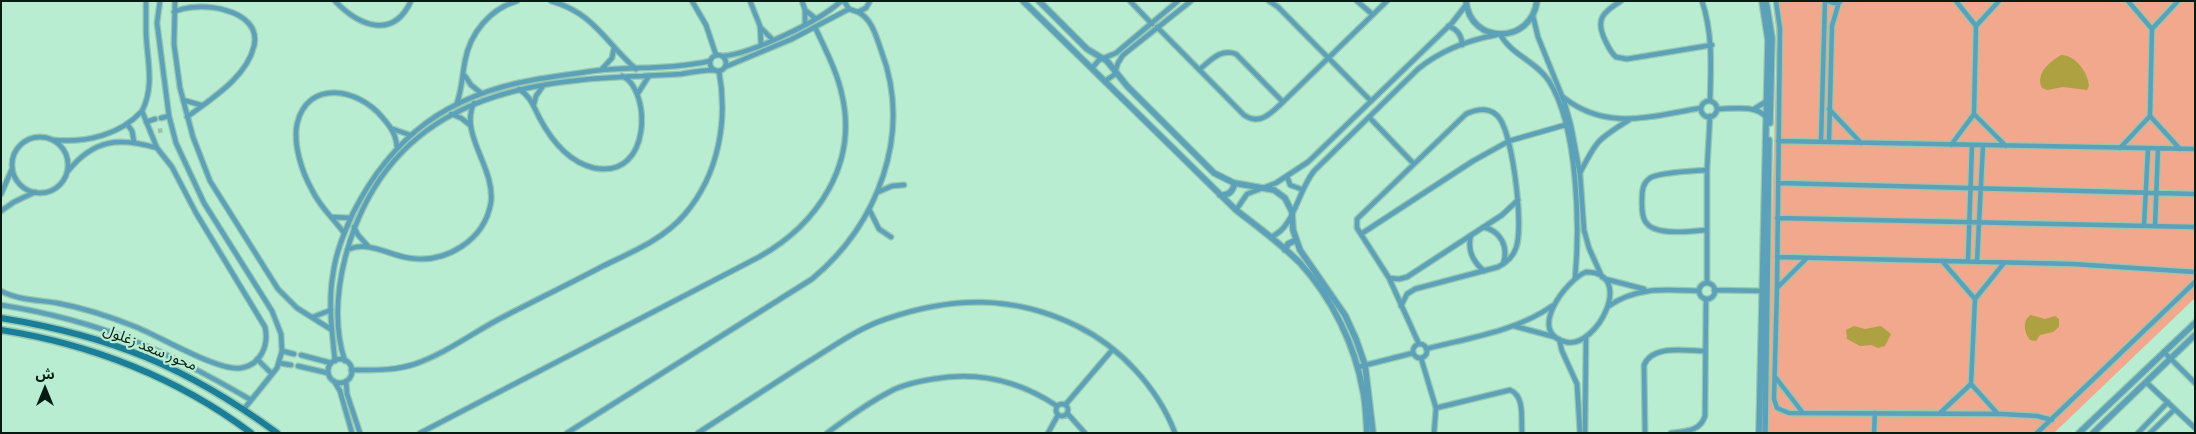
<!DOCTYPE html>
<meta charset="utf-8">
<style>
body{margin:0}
#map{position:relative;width:2196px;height:434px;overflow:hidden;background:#b9edd2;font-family:"IBM Plex Sans","Noto Sans Arabic",sans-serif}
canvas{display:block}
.frame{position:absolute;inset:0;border:2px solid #061b11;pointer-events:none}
.north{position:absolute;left:20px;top:364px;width:50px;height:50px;-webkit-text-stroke:4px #b9edd2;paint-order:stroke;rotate:0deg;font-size:14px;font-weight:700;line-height:20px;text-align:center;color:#061b11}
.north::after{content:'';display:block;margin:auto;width:18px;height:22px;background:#061b11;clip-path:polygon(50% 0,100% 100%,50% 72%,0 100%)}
</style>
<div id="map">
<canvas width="2196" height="434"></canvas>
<div class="frame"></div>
<div class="north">ش</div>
</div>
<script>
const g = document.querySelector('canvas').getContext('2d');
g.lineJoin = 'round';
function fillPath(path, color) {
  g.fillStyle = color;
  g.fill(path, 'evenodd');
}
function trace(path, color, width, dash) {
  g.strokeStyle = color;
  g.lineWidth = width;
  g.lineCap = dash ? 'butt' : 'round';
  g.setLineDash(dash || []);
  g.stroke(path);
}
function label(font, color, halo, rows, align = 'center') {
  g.font = font + ' "IBM Plex Sans","Noto Sans Arabic",sans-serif';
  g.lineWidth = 4.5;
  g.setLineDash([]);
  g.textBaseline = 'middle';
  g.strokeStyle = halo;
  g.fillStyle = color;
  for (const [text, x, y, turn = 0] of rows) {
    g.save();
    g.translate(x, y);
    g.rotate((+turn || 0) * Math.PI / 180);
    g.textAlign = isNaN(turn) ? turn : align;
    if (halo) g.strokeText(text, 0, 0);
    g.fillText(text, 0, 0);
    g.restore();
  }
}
const green = new Path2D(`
 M1773 1H2195V298L2054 433H1766L1777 39Z`);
const water = new Path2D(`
 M2061 55C2076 55 2088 73 2089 86L2087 90 2063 87 2047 90 2042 88C2035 73 2050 62 2061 55Z
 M2031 315 2045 319 2055 316 2059 319V327L2053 332 2040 335 2036 341 2030 340C2024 333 2022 320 2031 315Z
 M1854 326 1865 329 1881 326 1891 334 1885 346 1878 348 1871 345 1860 346 1847 339 1846 330Z`);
const minorTunnel = new Path2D(`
 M158 131 164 130`);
const minor = new Path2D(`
 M160 1 157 23 169 116 176 143 204 203 272 311 281 334 282 351 277 368 244 409
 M175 1 174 44 180 88 193 137 210 181 278 289 297 308 332 330
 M335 1C359 26 393 40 411 1
 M551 1C594 13 605 42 636 69
 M692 1 706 25 716 55
 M750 1 760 26 761 44
 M802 1 805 10 815 18
 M844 1 849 9 858 12 866 8 870 1
 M1130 1 1152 24
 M1269 1 1278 7 1370 100
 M1357 1 1372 14
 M1621 1C1603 12 1595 19 1605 40 1608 46 1610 52 1616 57L1627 59 1712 45
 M1702 1C1713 34 1711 67 1710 101
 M1776 1 1780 29 1777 288 1774 399 1777 408 1789 413 2002 414 2037 416 2052 420
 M1828 1 1833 3 1840 2
 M2128 1 2152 29
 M174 12C196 0 263 8 254 46 247 77 211 99 187 117
 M1533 16 1538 37 1564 101 1571 126 1580 174 1584 230 1589 248 1602 277
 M805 24V10
 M1448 26C1457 29 1462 35 1462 45
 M1976 26 1999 1
 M760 27 773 40
 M1157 27 1244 115C1260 126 1271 113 1283 102L1387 1
 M1500 34C1511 55 1536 61 1549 81 1578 127 1580 226 1575 279
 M710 63a8 8 0 1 1 16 0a8 8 0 1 1-16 0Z
 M723 56C751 54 820 21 841 1
 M725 67 792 39 849 9
 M1092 68 1099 60 1116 53 1178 1
 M1200 69C1211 60 1221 48 1236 54L1283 102
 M601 70 612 58 614 48
 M465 76 471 85 481 93
 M1105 81 1114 75 1118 63 1123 55 1191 1
 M519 89C530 96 533 105 539 117 550 138 568 162 594 168 653 180 651 88 622 76
 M638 93 649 76
 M1563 97C1607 132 1651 116 1701 108
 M183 100 201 105
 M1701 109a8 8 0 1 1 16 0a8 8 0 1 1-16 0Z
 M457 103C462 89 462 76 465 61 470 33 490 9 517 1
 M534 104 536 96 543 86
 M1717 109C1733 109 1756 104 1767 118
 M1754 109 1767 101
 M1829 109 1861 143
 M451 114 461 118 470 125
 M1974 114 2006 146
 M2150 116 2180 149
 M1369 117 1413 163
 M161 118 169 116
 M146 122 155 119
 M127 124 132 131 134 142
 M393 129 410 135
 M12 165a28 28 0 1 1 56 0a28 28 0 1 1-56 0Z
 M54 140C86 143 120 135 142 111
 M1778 141 2195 149
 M1821 142 1825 1
 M1829 142 1832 26 1839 2
 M1951 145 1974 114 1976 26 1956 1
 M2120 148 2150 116 2152 29 2178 1
 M68 171C94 139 119 137 157 148
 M1580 173C1596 141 1598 139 1629 120
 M1287 176 1290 185 1301 189
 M1778 183 2195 194
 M878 192 892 186 904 185
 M1 194 12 169
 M1236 210 1247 194 1276 183 1308 162 1452 23 1466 5
 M1 211 14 202 35 192
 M870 211 879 229 891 237
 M332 217 351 218
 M1777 218 2195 227
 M2144 226 2148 149
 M2155 226 2158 149
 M354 227 358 235 368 246
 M1483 227C1501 231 1509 247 1503 264
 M1706 230C1690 231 1654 237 1645 221 1641 214 1642 205 1642 198 1642 190 1643 183 1650 178 1660 172 1695 171 1707 170
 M344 233C333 218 320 207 312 190 302 172 293 145 297 124 308 78 359 89 382 117 390 126 396 134 397 147
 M1361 234 1473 161 1509 141 1565 125
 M1471 235C1467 250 1472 261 1484 271
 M1271 237C1295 227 1297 192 1314 171L1418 69C1440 51 1469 40 1496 35
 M347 250C368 240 388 255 409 258 446 264 485 240 491 202 495 167 459 134 474 103
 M1777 257 2073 264 2195 272
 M1942 261 1975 299
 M1968 261 1972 145
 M1977 262 1983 145
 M1586 272C1636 272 1597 349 1566 342 1526 333 1566 280 1586 272Z
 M1389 278 1399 279 1407 277 1502 215 1518 200
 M1605 279 1644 289
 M1707 283V170L1710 116
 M1699 291a8 8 0 1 1 16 0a8 8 0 1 1-16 0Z
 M1777 288 1807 258
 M1714 290 1766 291
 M1 291C18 300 38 300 57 303 84 308 111 317 136 327 161 337 219 372 241 368 261 365 269 345 265 327L196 213 172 167 157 148 142 111C155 86 147 59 146 33 146 22 146 12 146 1
 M1 305C100 321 166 350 251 400
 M1401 306 1407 294 1415 289 1498 267C1506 263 1513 257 1516 248 1524 227 1513 138 1500 119 1492 107 1478 108 1466 114L1357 219V228L1389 278 1419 344
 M1609 306C1637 286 1667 290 1699 291
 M313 317 331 310
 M1514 326 1555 337
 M1559 339 1562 351 1577 384 1580 433
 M1413 351a7 7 0 1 1 14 0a7 7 0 1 1-14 0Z
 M1426 349C1468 338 1517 331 1552 306
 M282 351 294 354
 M2164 352 2195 383
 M301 355 331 363
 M1421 358 1436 408 1434 433
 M257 359 272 374
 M328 371a12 12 0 1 1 24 0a12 12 0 1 1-24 0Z
 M335 361C332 332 328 303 333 274 336 252 344 233 353 213 392 136 448 95 533 80 556 76 578 73 601 70 637 67 674 69 710 61
 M345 361C332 323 338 278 350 241 395 103 514 80 643 76 655 75 668 75 681 74 692 72 703 70 715 70
 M279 363 291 365
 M298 366 328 373
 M1358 367 1413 353
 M351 370C373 370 394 371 415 364 447 353 475 331 505 316 538 299 571 283 603 266 632 252 664 239 685 214 719 174 728 120 719 71
 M1776 378 1803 413
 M334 381 340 391 352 433
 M346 381 347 394 360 433
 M2146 382 2195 428
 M1971 384 1998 414
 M1056 410a6 6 0 1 1 12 0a6 6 0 1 1-12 0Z
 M1066 404 1113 349
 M1436 408 1510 390C1525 396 1521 419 1522 433
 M1067 413 1085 433
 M1940 413 1971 384 1975 299 2004 263
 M420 433 759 257C818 224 858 164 842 95 837 71 825 49 815 27
 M567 433 812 279C878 224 913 134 881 50 876 36 872 19 858 12
 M698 433C733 410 768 388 803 365 830 349 856 329 886 319 952 296 1014 295 1077 326 1120 347 1158 388 1175 433
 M827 433C849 417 871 401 895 389 907 384 920 381 933 379 978 371 1018 380 1057 406
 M1048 433 1058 415
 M1585 433 1586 338
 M1645 433 1644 365C1653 344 1686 351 1705 351
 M1671 433C1685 431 1700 432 1705 416L1706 299
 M1874 433 1875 413
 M2037 433 2195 282
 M2138 433 2168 402
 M2150 433 2175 409`);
const tertiary = new Path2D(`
 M1023 1 1236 210C1258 227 1280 243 1300 263 1332 298 1355 345 1363 391 1366 405 1366 419 1367 433
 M1039 1 1087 49 1107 61 1127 86 1214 173 1234 183 1274 190 1285 198 1292 212 1293 230 1300 250 1345 315 1356 339 1365 365 1373 433
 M1466 1C1470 45 1531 45 1537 1
 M1766 1 1772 38 1770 123
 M1220 195C1228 196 1234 191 1234 183
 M1285 250 1288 244 1296 240
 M1759 433 1768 40 1762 1
 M1765 433 1769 140
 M2079 433 2195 323
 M2093 433 2195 335`);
const secondary = new Path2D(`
 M1 318C111 336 187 367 277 433
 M1 330C91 344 178 378 251 433`);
const streetNames = [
 ["محور سعد زغلول",150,348,22]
];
fillPath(green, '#f2a88c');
fillPath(water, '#ada141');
trace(minorTunnel, '#95c3ab', 4.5, [4.5, 2]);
trace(minor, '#99c7af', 7);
trace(tertiary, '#99c7af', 8);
trace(secondary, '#99c7af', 9);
trace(minor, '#5aa1b9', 4.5);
trace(tertiary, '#5aa1b9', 5.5);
trace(secondary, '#187e9a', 6);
label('15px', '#061b11', '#b9edd2', streetNames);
</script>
